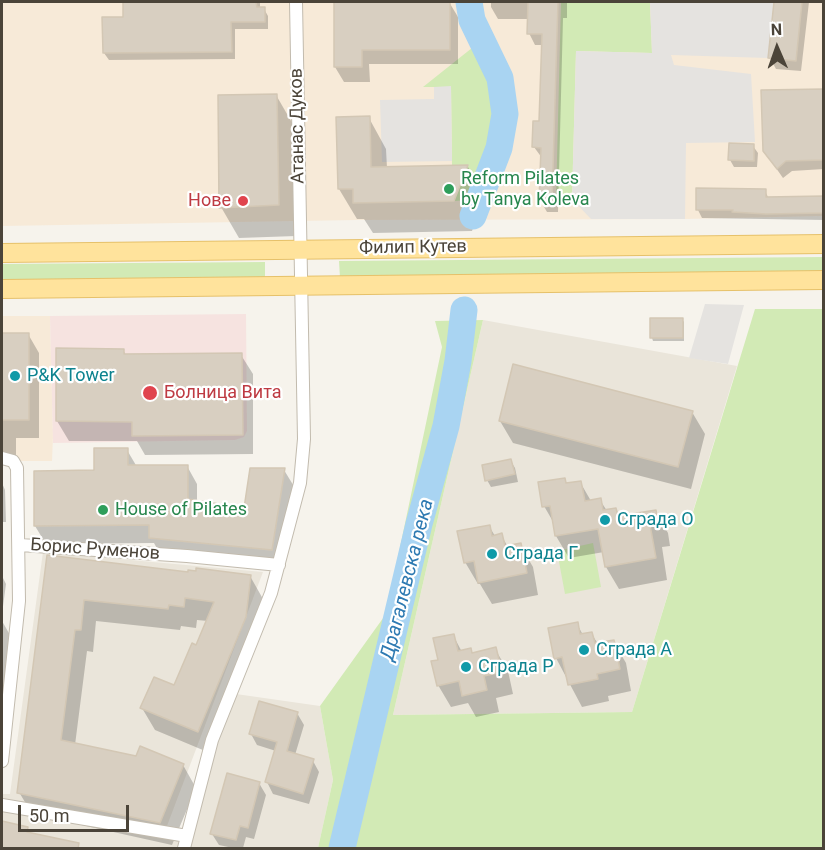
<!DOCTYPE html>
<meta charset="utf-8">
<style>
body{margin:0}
#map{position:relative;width:825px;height:850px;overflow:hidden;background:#f6f3ec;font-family:Roboto,sans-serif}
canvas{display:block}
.frame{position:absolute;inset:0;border:3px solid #4b4439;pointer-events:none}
.north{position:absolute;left:747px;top:18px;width:60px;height:60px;-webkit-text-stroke:4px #fff;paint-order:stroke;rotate:358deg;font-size:16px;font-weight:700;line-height:24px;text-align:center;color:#4b4439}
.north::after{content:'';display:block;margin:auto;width:21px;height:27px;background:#4b4439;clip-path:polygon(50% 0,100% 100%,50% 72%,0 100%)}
.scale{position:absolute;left:18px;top:805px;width:111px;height:27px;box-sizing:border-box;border:3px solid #4b4439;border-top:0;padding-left:8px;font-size:18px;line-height:21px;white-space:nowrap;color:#4b4439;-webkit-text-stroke:4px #fff;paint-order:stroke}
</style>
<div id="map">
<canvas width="825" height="850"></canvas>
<div class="frame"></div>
<div class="north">N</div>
<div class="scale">50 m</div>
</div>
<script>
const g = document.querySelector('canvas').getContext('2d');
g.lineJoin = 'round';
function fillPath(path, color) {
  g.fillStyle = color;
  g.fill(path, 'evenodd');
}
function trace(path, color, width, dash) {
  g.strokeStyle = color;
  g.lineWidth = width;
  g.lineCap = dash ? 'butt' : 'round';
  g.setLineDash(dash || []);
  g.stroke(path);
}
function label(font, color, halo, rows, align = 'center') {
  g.font = font + ' Roboto,sans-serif';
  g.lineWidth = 4.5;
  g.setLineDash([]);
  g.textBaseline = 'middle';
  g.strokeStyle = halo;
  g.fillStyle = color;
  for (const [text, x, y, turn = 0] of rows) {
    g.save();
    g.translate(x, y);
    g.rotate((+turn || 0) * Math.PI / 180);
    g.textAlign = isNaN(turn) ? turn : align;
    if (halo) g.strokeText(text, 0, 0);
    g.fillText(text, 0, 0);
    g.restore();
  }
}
const residential = new Path2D(`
 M483 320 737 366 632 712 393 715Z
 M43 552 263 572 167 826 189 841 215 744 236 694 320 706 333 780 318 848H2V794H10Z`);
const commercial = new Path2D(`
 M2 2H823V216L685 219 357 220 2 226Z
 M2 316H50L53 436 52 461H2Z`);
const medical = new Path2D(`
 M246 314 247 431 244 437 235 440 53 443 50 316Z`);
const green = new Path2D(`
 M561 2H650L652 53 576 51 572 199 556 198Z
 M477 44C517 106 498 139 472 200L454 201 468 166H452L451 87H423Z
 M823 257 824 274 340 278 339 261Z
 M265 262V279L2 281V264Z
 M755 309H823V848H318L333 780 320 706 386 614 442 347 435 321 483 320 393 715 632 712Z
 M593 543 601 587 565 594 557 551Z`);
const parking = new Path2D(`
 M650 2H774L768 58 671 55 674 65 751 74 755 142 686 143 685 219H591L572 199 576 51 652 53Z
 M451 86 452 161 382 162 380 100 434 99V87Z
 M705 304 744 305 728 364 689 358Z`);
const shadow = new Path2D(`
 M124 2H260V9H264L268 16V29H235V59L109 60 104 53 124 18Z
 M335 2H449L458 17V64H369L370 82H344L335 67Z
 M491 2H567V18H563L558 212H547L540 200 542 158 534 147 541 123 543 45H535L529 33V19H498L491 7Z
 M776 2H809L801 71 776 69 770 58Z
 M824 90V169L792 171 783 178 764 151Z
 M276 95 294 126 296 236 239 238 221 207Z
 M369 118 386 149 387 168 468 167 485 197 472 231 373 233 364 219H357L339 189Z
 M753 146 758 153 757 167H734L730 160Z
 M765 191 769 199 824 197V220L702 218 698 210Z
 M682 319 684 322V341H653L652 338Z
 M2 334H28L39 353V438H16V459H2Z
 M123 350 126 355H241L253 374V454L145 455 137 441H69L57 421Z
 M692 412 705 434 691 489 513 443 500 421Z
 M127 450 137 467 187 466 197 484V502L245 509 284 470 295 488 282 568 161 556 154 543 46 544 35 526 96 472Z
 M510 460 515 468 518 482 491 487 487 480Z
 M564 479 567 485 580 482 591 501 600 500 607 511 616 509 620 518 655 511 668 533 670 546 662 547 667 580 619 589 606 567 604 552 569 558 556 536 555 525 544 506Z
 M2 483 5 490 6 522H2Z
 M489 526 495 536 501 535 508 547 520 545 533 567 538 595 492 604 480 584H478L465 562Z
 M48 557 189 574 250 576 263 599 210 753 155 730 142 708 175 687 197 647 208 621 197 620 196 628 181 626 180 630 96 621 93 652 87 651 75 745 183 765 196 788 172 845 32 814 19 792Z
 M2 576 6 584 2 614Z
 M2 621 10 635 2 725Z
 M577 624 583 635 591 633 598 644 613 641 626 663 631 691 608 696 609 701 582 707 556 658Z
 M453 635 462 652 471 650 473 654 495 649 508 671 513 694 496 698 499 712 476 717 468 703 451 707 438 685 440 661Z
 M297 713 304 725 295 755 313 761 319 772 309 804 273 794 267 782 276 751 257 745 251 734Z
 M259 783 266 795 254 839 246 837 243 848H233L219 845 212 834Z`);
const river = new Path2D(`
 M469 2 472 20 500 78 505 114 499 148 473 216
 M342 848 419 524 446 426 458 361 464 310`);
const building = new Path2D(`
 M123 2H256L257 7H265V22H231L232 52 103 53 102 17H123Z
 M334 2H450V50H362V67H334Z
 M528 2H558L552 201H539L541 148 532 147 533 121H539L542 34H527Z
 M774 2H802L796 61 768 58Z
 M824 89V160L786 161 777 169 763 151 761 90Z
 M277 94 279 205 219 208 218 95Z
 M370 116 371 167 468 165 454 201 353 203V189H338L336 117Z
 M729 143 754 144V161L728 160Z
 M696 188 766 189V197L824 196V213L766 214 732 212 733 210H696Z
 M650 318H683V338H650Z
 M2 333H29V420H2Z
 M56 348 124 349V354L242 353 243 435 132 436V422L56 421Z
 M513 364 693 411 678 467 499 421Z
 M94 448H128V465H188V499L244 508 250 468H285L272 550 149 538V525L34 526V471L94 470Z
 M511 459 515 474 485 481 482 465Z
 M565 478 566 483 581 481 585 501 601 498 603 510 616 508 618 516 656 510 658 524 650 525 656 558 605 567 598 529 555 536 550 506 542 507 538 482Z
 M490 525 492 536 502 533 505 546 521 543 527 573 478 583 474 561 464 563 457 531Z
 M47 555 188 572V570L196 571V568L251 575 246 617 198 732 140 708 154 677 174 685 192 643 196 645 214 602 185 598 184 607 169 605 168 609 84 600 81 630H75L61 740 136 756 140 746 184 764 160 823 17 793Z
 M578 622 580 634 592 632 595 643 614 640 620 669 597 674 598 679 568 685 562 657 554 659 548 628Z
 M454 634 458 651 471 648 472 653 496 647 502 672 484 676 487 690 462 696 459 681 437 686 431 661 438 660 433 638Z
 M259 701 298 712 287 751 314 759 303 794 265 782 277 742 249 734Z
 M227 773 260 782 248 828 240 826 236 840 210 834Z
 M2 821 28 827 27 832 79 843 78 849H2Z`);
const street = new Path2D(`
 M2 458 13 461 17 468 19 601 2 761
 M20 545 187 556 279 565
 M2 805 187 836
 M184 848 212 740 271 593 300 483 304 439 296 2`);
const primary = new Path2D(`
 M2 253 824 244
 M2 289 824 280`);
const markers = [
 [449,189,6,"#2e9e5b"],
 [243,201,6,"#e0444e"],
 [15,376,6,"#0f9aa8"],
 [150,393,8,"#e0444e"],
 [103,510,6,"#2e9e5b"],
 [605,520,6,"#0f9aa8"],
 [492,554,6,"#0f9aa8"],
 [584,650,6,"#0f9aa8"],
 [466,667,6,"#0f9aa8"]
];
const streetNames = [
 ["Атанас Дуков",298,126,-91],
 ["Филип Кутев",413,248,-1],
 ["Борис Руменов",95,550,4]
];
const leisureNames = [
 ["Reform Pilates",461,179],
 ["by Tanya Koleva",461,200],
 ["House of Pilates",115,510]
];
const healthNames = [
 ["Нове",231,201],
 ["Болница Вита",164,393,"left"]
];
const cultureNames = [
 ["P&K Tower",27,376],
 ["Сграда О",617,520],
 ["Сграда Г",504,554],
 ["Сграда А",596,650],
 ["Сграда Р",478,667]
];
const waterNames = [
 ["Драгалевска река",408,580,-76]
];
fillPath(residential, '#eae5da');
fillPath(commercial, '#f7ead8');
fillPath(medical, '#f6e3e0');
fillPath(green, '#d2eab5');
fillPath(parking, '#e5e3e0');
fillPath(shadow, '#0003');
trace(river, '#a9d4f2', 27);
fillPath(building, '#d8cfc1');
trace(building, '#d3c7b4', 1.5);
trace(street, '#c2bbae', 14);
trace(primary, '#e6c16a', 20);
trace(street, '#fff', 12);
trace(primary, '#ffe39c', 18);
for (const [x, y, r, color] of markers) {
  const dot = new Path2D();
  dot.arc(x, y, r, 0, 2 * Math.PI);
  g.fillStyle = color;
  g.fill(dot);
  trace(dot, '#fff', 2);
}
label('18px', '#4b4439', '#fff', streetNames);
label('18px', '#27864d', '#fff', leisureNames, 'left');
label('18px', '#be3a42', '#fff', healthNames, 'right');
label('18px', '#0d838f', '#fff', cultureNames, 'left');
label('italic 20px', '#2e7ab2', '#fff', waterNames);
</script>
